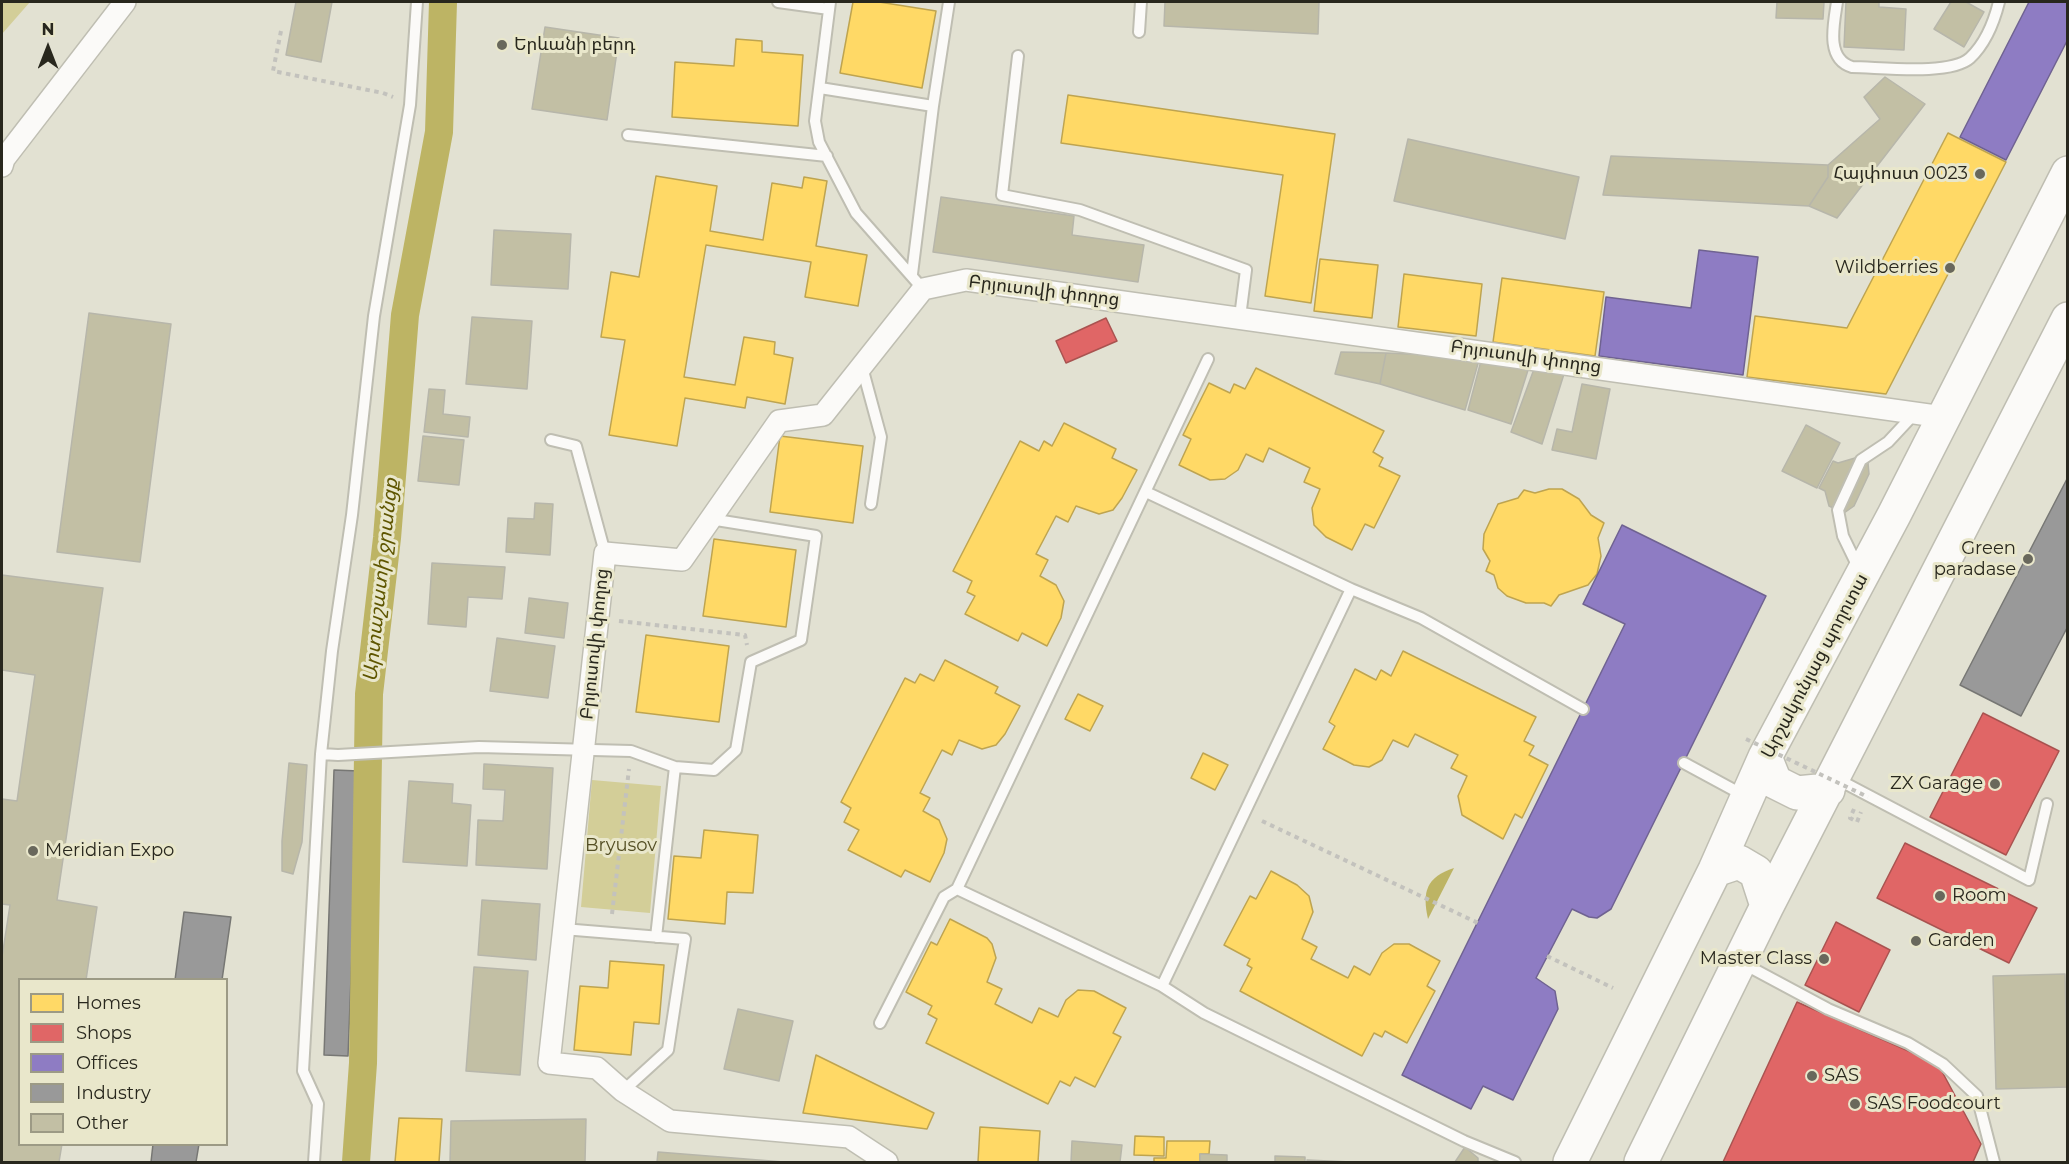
<!DOCTYPE html>
<meta charset="utf-8">
<style>
body{margin:0}
#map{position:relative;width:2069px;height:1164px;overflow:hidden;background:#e2e1d2;font-family:Montserrat,sans-serif}
canvas{display:block}
.frame{position:absolute;inset:0;border:3px solid #28271d;pointer-events:none}
.legend{position:absolute;left:18px;top:978px;width:210px;height:168px;box-sizing:border-box;background:#e9e7cb;border:2px solid #9c9a85;margin:0;padding:8px 10px;list-style:none;font-size:18px;color:#28271d}
.legend li{display:flex;align-items:center;gap:12px;height:30px}
.legend b{width:30px;border:2px solid #9c9a85}
.north{position:absolute;left:18px;top:18px;width:60px;height:60px;-webkit-text-stroke:4px #e9e7cb;paint-order:stroke;rotate:0deg;font-size:16px;font-weight:700;line-height:24px;text-align:center;color:#28271d}
.north::after{content:'';display:block;margin:auto;width:21px;height:27px;background:#28271d;clip-path:polygon(50% 0,100% 100%,50% 72%,0 100%)}
</style>
<div id="map">
<canvas width="2069" height="1164"></canvas>
<div class="frame"></div>
<ul class="legend">
<li><b style="height:16px;background:#ffd966"></b>Homes</li>
<li><b style="height:16px;background:#e06666"></b>Shops</li>
<li><b style="height:16px;background:#8e7cc3"></b>Offices</li>
<li><b style="height:16px;background:#999"></b>Industry</li>
<li><b style="height:16px;background:#c2bfa4"></b>Other</li>
</ul>
<div class="north">N</div>
</div>
<script>
const g = document.querySelector('canvas').getContext('2d');
g.lineJoin = 'round';
function fillPath(path, color) {
  g.fillStyle = color;
  g.fill(path, 'evenodd');
}
function trace(path, color, width, dash) {
  g.strokeStyle = color;
  g.lineWidth = width;
  g.lineCap = dash ? 'butt' : 'round';
  g.setLineDash(dash || []);
  g.stroke(path);
}
function label(font, color, halo, rows, align = 'center') {
  g.font = font + ' Montserrat,"Noto Sans Armenian",sans-serif';
  g.lineWidth = 6;
  g.setLineDash([]);
  g.textBaseline = 'middle';
  g.strokeStyle = halo;
  g.fillStyle = color;
  for (const [text, x, y, turn = 0] of rows) {
    g.save();
    g.translate(x, y);
    g.rotate((+turn || 0) * Math.PI / 180);
    g.textAlign = isNaN(turn) ? turn : align;
    if (halo) g.strokeText(text, 0, 0);
    g.fillText(text, 0, 0);
    g.restore();
  }
}
const green = new Path2D(`
 M2 2H30L2 34Z
 M592 780 661 786 650 913 581 907Z`);
const water = new Path2D(`
 M1454 868 1428 919C1422 892 1426 877 1454 868Z`);
const homes = new Path2D(`
 M853 2H879L936 11 922 88 840 73Z
 M736 39 762 41V52L803 55 798 126 672 117 675 62 734 66Z
 M1068 95 1335 134 1311 303 1265 296 1283 175 1061 143Z
 M1948 133 2006 162 1886 394 1747 377 1755 316 1847 328Z
 M656 176 717 186 710 231 763 240 772 183 802 188 804 177 827 181 816 246 867 255 858 306 805 297 811 262 706 245 684 377 735 385 744 337 775 342 774 354 793 358 785 404 747 397 745 408 685 398 677 446 609 435 625 340 601 337 611 272 639 277Z
 M1320 259 1378 265 1372 318 1314 311Z
 M1404 274 1482 284 1476 336 1398 327Z
 M1502 278 1604 292 1595 356 1493 342Z
 M1256 368 1384 431 1373 452 1383 458 1379 466 1400 476 1374 528 1365 524 1352 550 1326 537 1314 525 1312 508 1320 489 1304 482 1310 468 1269 448 1263 462 1246 454 1238 470 1225 479 1210 480 1179 465 1191 439 1183 435 1209 383 1230 393 1234 384 1245 389Z
 M1064 423 1116 449 1112 458 1137 470 1122 498 1113 510 1099 514 1076 506 1068 522 1056 516 1036 554 1048 560 1040 576 1056 585 1064 601 1061 618 1047 646 1022 633 1018 641 965 614 975 596 967 592 972 581 953 571 1020 441 1039 451 1044 441 1052 446Z
 M780 436 863 446 853 523 770 512Z
 M1549 489H1562L1579 499 1591 515 1604 523 1598 538 1601 556 1597 574 1588 585 1559 595 1551 606 1544 603H1526L1507 596 1498 588 1494 575 1486 571 1490 561 1483 549 1484 534 1498 504 1518 498 1524 490 1535 493Z
 M714 539 796 550 786 627 703 616Z
 M646 635 729 646 719 722 636 712Z
 M1403 651 1536 717 1524 741 1534 746 1529 755 1548 765 1522 818 1515 814 1503 839 1462 815 1458 796 1467 776 1451 768 1458 755 1415 734 1408 747 1393 740 1382 760 1369 767 1354 765 1323 749 1335 726 1329 722 1355 669 1376 680 1381 670 1391 676Z
 M945 660 998 687 995 693 1020 706 1005 734 996 745 982 749 959 740 952 755 942 750 920 793 930 798 923 811 939 820 947 839 944 853 930 882 905 870 901 877 848 850 859 830 844 822 851 808 841 802 905 678 915 683 920 674 934 681Z
 M1078 694 1103 706 1090 731 1065 719Z
 M1203 753 1228 765 1215 790 1191 778Z
 M704 830 758 835 753 893 727 892 725 924 668 919 674 856 701 858Z
 M1271 871 1297 885 1309 896 1313 912 1302 939 1317 947 1311 959 1348 978 1354 966 1370 975 1382 953 1394 944H1409L1440 961 1427 986 1435 991 1407 1043 1385 1031 1382 1037 1374 1033 1362 1056 1240 991 1252 968 1247 965 1250 959 1224 945 1250 896 1256 899Z
 M950 919 987 938 992 944 996 958 987 982 1002 989 995 1004 1032 1023 1039 1008 1058 1017 1066 1000 1078 990 1094 991 1126 1008 1113 1033 1121 1037 1095 1087 1075 1077 1070 1086 1060 1081 1048 1104 926 1043 937 1019 928 1014 932 1006 906 992 931 942 937 945Z
 M610 961 664 965 659 1024 634 1022 631 1055 574 1050 580 986 608 988Z
 M816 1055 934 1113 927 1129 803 1113Z
 M399 1118 442 1119 439 1162H395Z
 M980 1127 1040 1131 1038 1162H978Z
 M1135 1136 1164 1137V1156L1134 1155Z
 M1167 1141H1210L1209 1154H1200V1162H1154V1158H1166Z`);
const shops = new Path2D(`
 M1106 318 1117 341 1066 363 1056 341Z
 M1983 713 2059 751 2006 855 1930 817Z
 M1905 843 2037 908 2009 963 1877 898Z
 M1836 922 1890 950 1859 1012 1805 985Z
 M1797 1002 1938 1064 1981 1144 1973 1162H1723Z`);
const offices = new Path2D(`
 M2029 2H2068V39L2006 160 1960 137Z
 M1699 250 1758 257 1743 375 1599 356 1606 297 1691 308Z
 M1622 525 1766 596 1611 909 1597 918 1589 917 1572 909 1536 978 1555 991 1558 1009 1513 1100 1483 1086 1471 1109 1402 1075 1625 624 1583 604Z`);
const industry = new Path2D(`
 M2068 477V626L2021 716 1960 685Z
 M334 770 359 771 348 1056 324 1055Z
 M184 912 231 917 222 980H175Z
 M153 1144H199L196 1162H151Z`);
const canal = new Path2D(`
 M356 1162 363 1063 369 694 387 538 405 315 439 132 443 2`);
const building = new Path2D(`
 M296 2H332L321 62 286 55Z
 M1165 2H1319L1318 34 1164 26Z
 M1777 2H1824L1823 19 1776 18Z
 M1846 2H1879V7L1906 9 1904 50 1844 47Z
 M1951 2H1966L1984 12 1964 47 1934 29Z
 M545 27 619 38 607 120 532 109Z
 M1885 77 1925 104 1837 218 1809 206 1828 177V165L1880 119 1864 97Z
 M1408 139 1579 177 1565 239 1394 201Z
 M1611 156 1828 165V177L1809 206 1603 195Z
 M941 197 1074 216 1072 235 1144 245 1138 282 933 252Z
 M494 230 571 234 568 289 491 285Z
 M89 313 171 324 140 562 57 552Z
 M472 317 532 321 527 389 466 384Z
 M1341 352 1386 353 1380 384 1335 374Z
 M1386 353 1456 356 1479 360 1465 410 1380 384Z
 M1482 357 1529 367 1511 424 1468 410Z
 M1534 369 1564 374 1542 444 1511 432Z
 M1582 384 1610 389 1596 459 1552 450 1557 429 1572 432Z
 M429 389 445 390 443 414 470 417 468 437 424 432Z
 M1806 425 1840 443 1817 488 1782 471Z
 M423 436 464 440 459 485 418 481Z
 M1855 458 1868 463 1869 474 1854 506 1844 513 1829 506 1825 491 1819 488 1833 461 1838 463Z
 M535 503 553 504 550 555 506 552 508 518 534 519Z
 M432 563 505 567 502 599 468 597 466 627 428 624Z
 M2 575 103 588 57 900 97 907 86 980H20V1144H62L59 1162H2V957L10 905 2 904V799L17 801 35 675 2 670Z
 M529 598 568 603 564 638 525 633Z
 M497 638 555 646 548 698 490 691Z
 M289 763 307 765 302 842 293 874 282 871V841Z
 M484 764 553 768 547 869 476 865 478 820 503 821 505 790 483 789Z
 M409 781 453 784 452 803 471 805 467 866 403 862Z
 M482 900 540 904 536 960 478 955Z
 M474 967 528 971 520 1075 466 1071Z
 M2065 974 2068 1087 1996 1089 1993 976Z
 M738 1009 793 1021 779 1081 724 1069Z
 M586 1119 585 1162H450L451 1121Z
 M1072 1141 1122 1145 1120 1162H1071Z
 M1465 1147 1478 1158V1162H1455Z
 M658 1152 784 1162H657Z
 M1200 1154 1227 1155V1162H1200Z
 M1275 1156 1305 1157V1162H1275Z
 M1307 1160 1351 1162H1307Z`);
const path = new Path2D(`
 M281 31 273 71 383 93 393 97
 M619 621 745 635 747 645
 M1854 809 1850 818 1857 822 1861 812
 M1262 821 1478 923
 M612 914 629 769
 M1547 956 1613 988`);
const lane = new Path2D(`
 M778 2 829 9
 M830 2 815 121 819 142 856 213 923 289
 M1837 2C1834 23 1825 59 1852 67 1879 67 1950 76 1970 58 1986 43 1994 22 1999 2
 M1139 32 1141 2
 M1018 56 1002 195 1080 210 1246 270 1240 317
 M820 88 933 106
 M628 135 827 156
 M912 274 933 106 949 2
 M862 367 881 437 871 504
 M551 440 576 446 605 553
 M1146 492 1351 589 1421 618 1583 709
 M1859 569 1843 536 1838 510 1861 460 1888 442 1916 412
 M321 754 338 755 479 747 631 751 675 767 714 770 736 750 751 662 801 640 816 536 710 519
 M1684 763 1745 796
 M1837 779 2029 880 2047 804
 M957 889 1162 986 1204 1013 1464 1141 1515 1162
 M563 929 685 939 668 1050 623 1091
 M656 937 675 767
 M1744 964 1828 1009 1908 1043 1943 1064 1977 1096 1994 1162
 M1162 986 1351 589
 M880 1023 944 897 957 889 1208 359
 M314 1162 318 1104 303 1071 321 754 332 651 352 515 374 316 410 105 417 2`);
const street = new Path2D(`
 M2 166 4 159 125 2
 M887 1162 849 1137 670 1121 623 1091 597 1068 549 1063 605 553 682 560 779 421 823 415 923 289 966 280 1943 417`);
const primary = new Path2D(`
 M1765 757 1775 782 1797 793 1828 790
 M1715 870 1739 862 1756 872 1767 906
 M1570 1162 1715 870 1765 757 1894 515 2068 173
 M1641 1162 1767 906 2068 319`);
const pathBridge = new Path2D(`
 M1746 739 1868 797`);
const markers = [
 [502,45,6,"#69685c"],
 [1980,174,6,"#69685c"],
 [1950,268,6,"#69685c"],
 [2028,559,6,"#69685c"],
 [1995,784,6,"#69685c"],
 [33,851,6,"#69685c"],
 [1940,896,6,"#69685c"],
 [1916,941,6,"#69685c"],
 [1824,959,6,"#69685c"],
 [1812,1076,6,"#69685c"],
 [1855,1104,6,"#69685c"]
];
const poiNames = [
 ["Երևանի բերդ",514,45],
 ["Հայփոստ 0023",1968,174,"right"],
 ["Wildberries",1938,268,"right"],
 ["Green",2016,549,"right"],
 ["paradase",2016,570,"right"],
 ["ZX Garage",1983,784,"right"],
 ["Meridian Expo",45,851],
 ["Room",1952,896],
 ["Garden",1928,941],
 ["Master Class",1812,959,"right"],
 ["SAS",1824,1076],
 ["SAS Foodcourt",1867,1104]
];
const streetNames = [
 ["Բրյուսովի փողոց",1044,291,7],
 ["Բրյուսովի փողոց",1526,357,8],
 ["Բրյուսովի փողոց",595,644,-84],
 ["Արշակունյաց պողոտա",1815,666,-62]
];
const parkNames = [
 ["Bryusov",621,846]
];
const waterNames = [
 ["Արտաշատի ջրանցք",381,580,-84]
];
fillPath(green, '#d3ce98');
fillPath(water, '#bdb464');
fillPath(homes, '#ffd966');
trace(homes, '#bea450', 1.5);
fillPath(shops, '#e06666');
trace(shops, '#a95350', 1.5);
fillPath(offices, '#8e7cc3');
trace(offices, '#6f6291', 1.5);
fillPath(industry, '#999');
trace(industry, '#777774', 1.5);
trace(canal, '#bdb464', 28);
fillPath(building, '#c2bfa4');
trace(building, '#b7b6aa', 1.5);
trace(lane, '#bfbeb2', 14);
trace(street, '#bfbeb2', 24);
trace(primary, '#bfbeb2', 36);
trace(path, '#c3c2bd', 4, [4.5, 4.5]);
trace(lane, '#fbfaf8', 10);
trace(street, '#fbfaf8', 21);
trace(primary, '#fbfaf8', 33);
trace(pathBridge, '#c3c2bd', 4, [4.5, 4.5]);
for (const [x, y, r, color] of markers) {
  const dot = new Path2D();
  dot.arc(x, y, r, 0, 2 * Math.PI);
  g.fillStyle = color;
  g.fill(dot);
  trace(dot, '#e9e7cb', 2);
}
label('18px', '#28271d', '#e9e7cb', poiNames, 'left');
label('18px', '#28271d', '#e9e7cb', streetNames);
label('18px', '#534e23', '#e9e7cb', parkNames);
label('italic 20px', '#5f5601', '#e9e7cb', waterNames);
</script>
